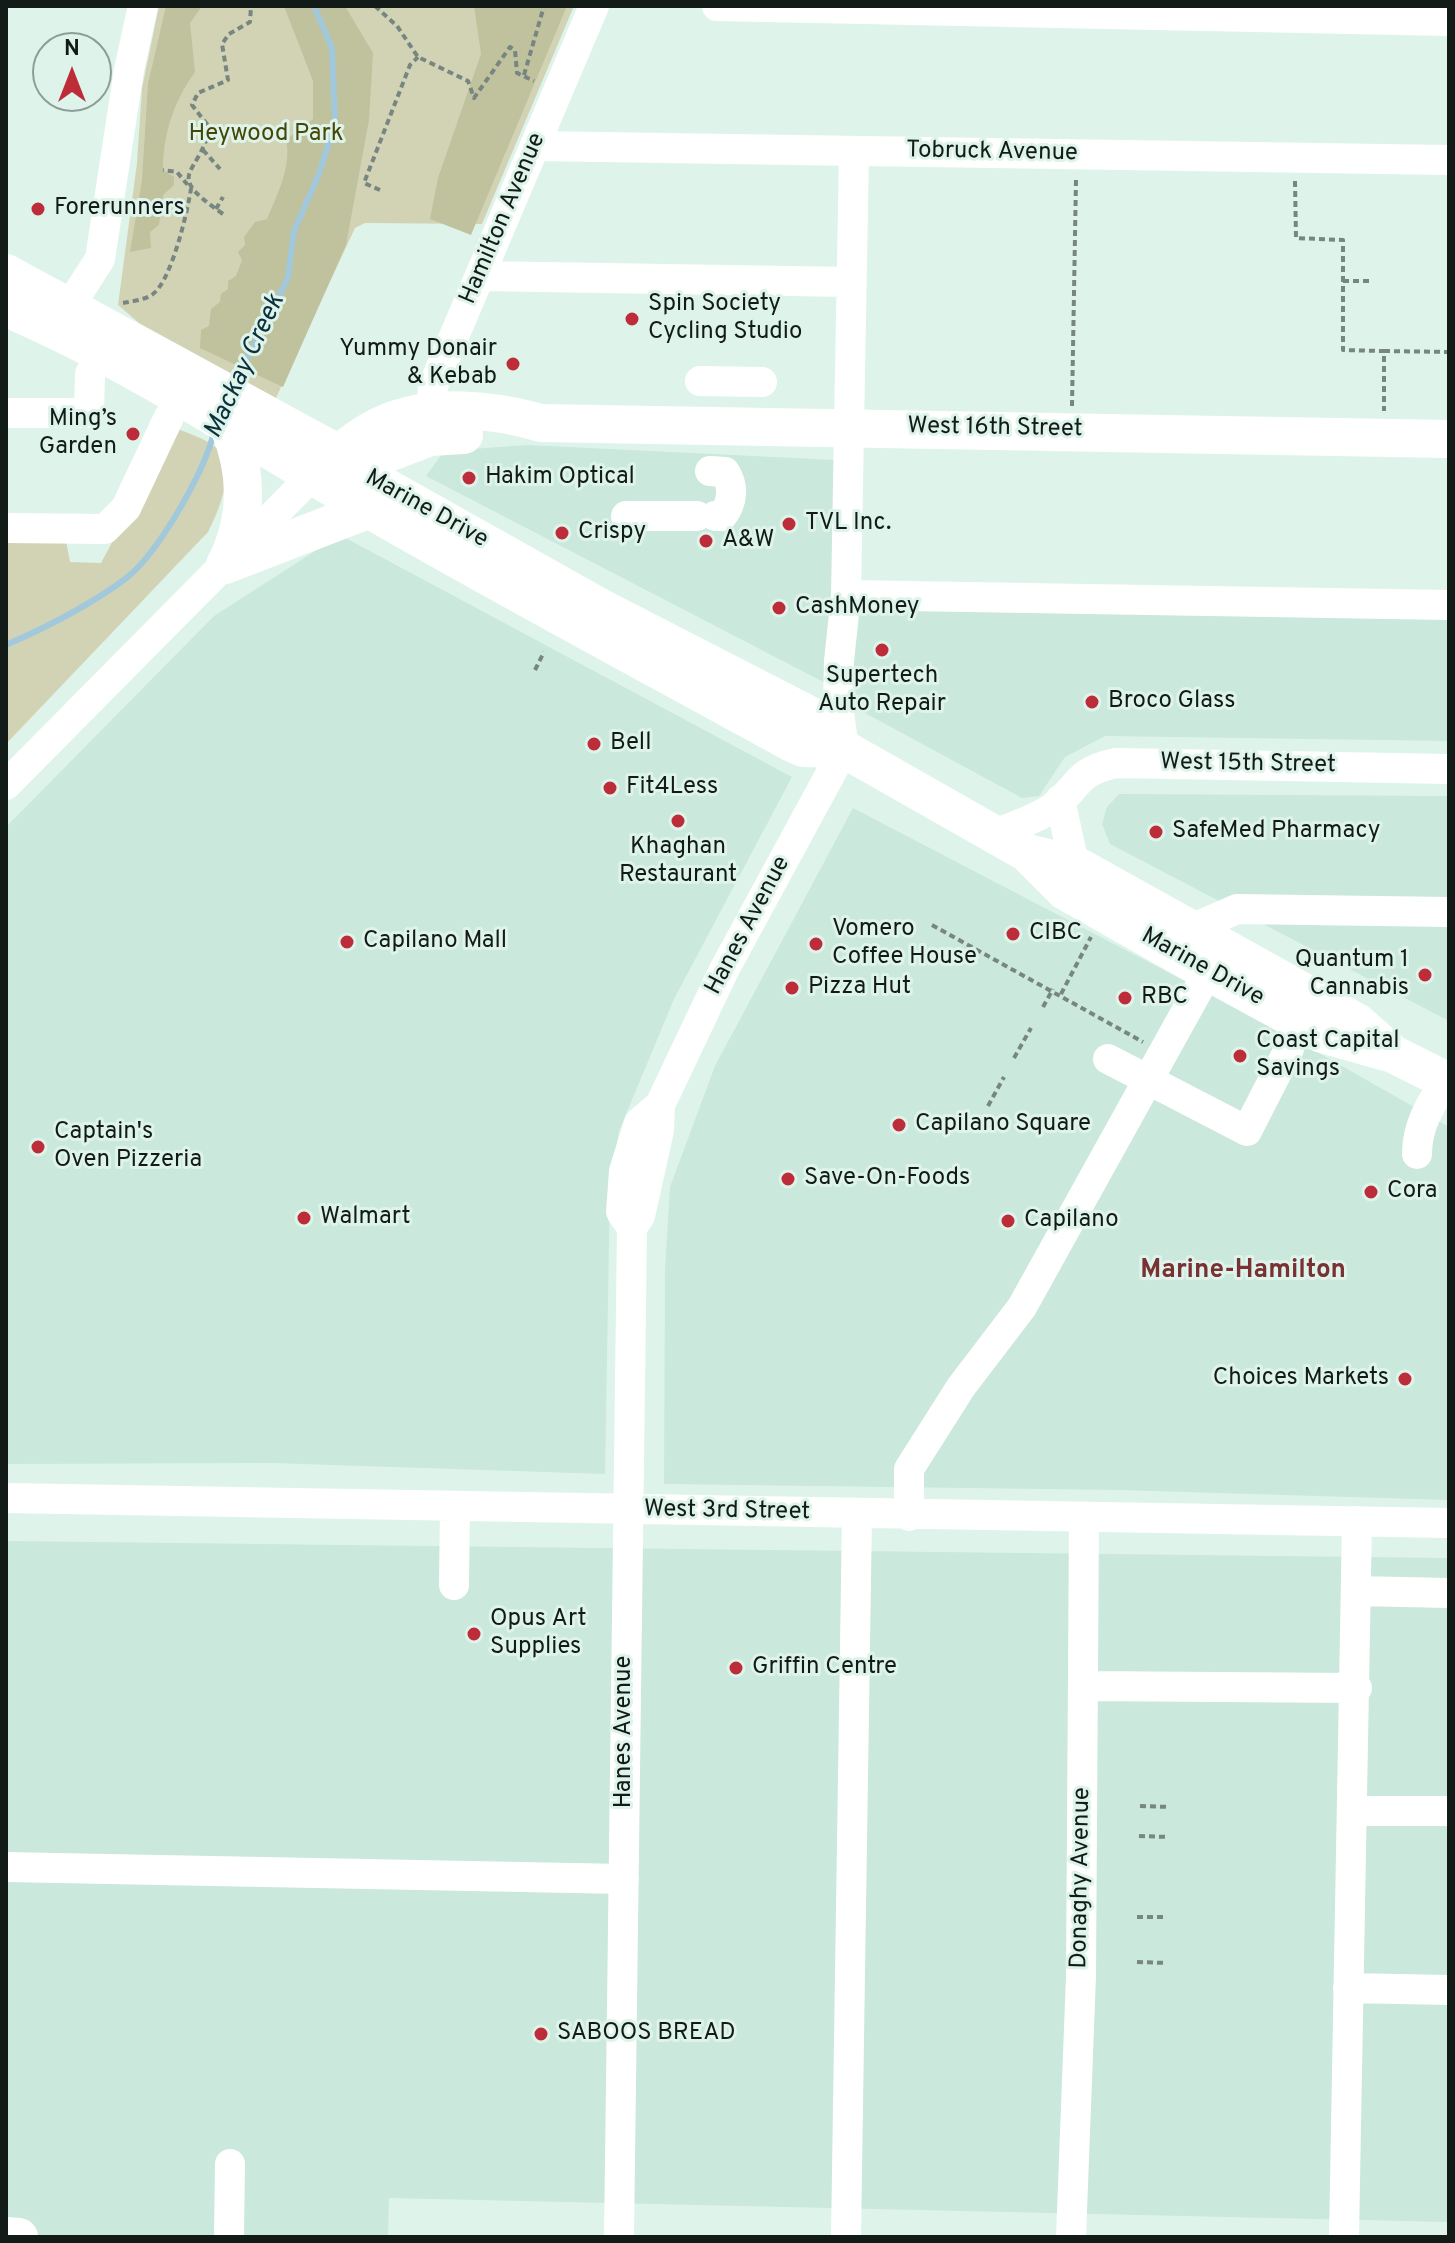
<!DOCTYPE html>
<meta charset="utf-8">
<style>
body{margin:0}
#map{position:relative;width:1455px;height:2243px;overflow:hidden;background:#def4eb;font-family:Overpass,sans-serif}
canvas{display:block}
.frame{position:absolute;inset:0;border:8px solid #131b18;pointer-events:none}
.north{position:absolute;left:32px;top:32px;width:80px;height:80px;box-sizing:border-box;background:#def4eb;border:2px solid #8d9d97;border-radius:50%;rotate:0deg;font-size:22px;font-weight:700;line-height:32px;text-align:center;color:#131b18}
.north::after{content:'';display:block;margin:auto;width:28px;height:36px;background:#bd2d39;clip-path:polygon(50% 0,100% 100%,50% 72%,0 100%)}
</style>
<div id="map">
<canvas width="1455" height="2243"></canvas>
<div class="frame"></div>
<div class="north">N</div>
</div>
<script>
const g = document.querySelector('canvas').getContext('2d');
g.lineJoin = 'round';
function fillPath(path, color) {
  g.fillStyle = color;
  g.fill(path, 'evenodd');
}
function trace(path, color, width, dash) {
  g.strokeStyle = color;
  g.lineWidth = width;
  g.lineCap = dash ? 'butt' : 'round';
  g.setLineDash(dash || []);
  g.stroke(path);
}
function label(font, color, halo, rows, align = 'center') {
  g.font = font + ' Overpass,sans-serif';
  g.lineWidth = 6;
  g.setLineDash([]);
  g.textBaseline = 'middle';
  g.strokeStyle = halo;
  g.fillStyle = color;
  for (const [text, x, y, turn = 0] of rows) {
    g.save();
    g.translate(x, y);
    g.rotate((+turn || 0) * Math.PI / 180);
    g.textAlign = isNaN(turn) ? turn : align;
    if (halo) g.strokeText(text, 0, 0);
    g.fillText(text, 0, 0);
    g.restore();
  }
}
const built = new Path2D(`
 M527 445 836 460 835 688 426 476 444 451Z
 M340 535 792 777 674 999 619 1131 610 1186 605 1474 272 1463 6 1464V827L214 616Z
 M853 606 1449 615V741L1105 736 1065 757 1039 796 1022 798 854 707Z
 M1119 794 1449 796V1021L1110 844 1102 824 1107 807Z
 M853 808 1277 1029 1449 1127V1500L1120 1490 664 1484 665 1269 670 1187 715 1066Z
 M6 1541 1449 1558V2222L389 2198 388 2237H6Z`);
const green = new Path2D(`
 M159 6H574L482 224 365 223 355 228 276 398 139 323 118 305 137 163 142 88Z
 M174 427C186 433 205 438 215 447 238 466 219 511 208 532L6 744V541H66L70 562 101 563Z`);
const forest = new Path2D(`
 M166 6H202L190 23 195 72C174 101 163 134 163 170L174 177V185L163 195 159 225 150 232 151 248 130 252 142 180 148 84Z
 M284 6H345L373 53 369 120 346 245 283 387 200 348 201 330 209 326 211 309 220 302 221 294 228 289V281L236 276 242 260 238 252 245 245 244 237 255 222 267 219C277 196 292 165 286 140L313 119V81Z
 M474 6H567L471 235 430 219 438 178 481 54Z`);
const stream = new Path2D(`
 M235 382 288 278 294 231 319 174 335 123 332 48 314 6
 M6 645C47 627 89 606 125 579 158 554 204 473 214 432`);
const path = new Path2D(`
 M375 6 397 26 418 57 468 81 474 98 510 47 515 50 517 73 534 81
 M524 75 544 6
 M203 150 220 169
 M1295 181 1296 238 1343 240V350L1384 351V411
 M380 190 364 183 410 65 418 57
 M216 209 223 197
 M223 214C163 172 197 179 210 128L192 105 198 93 228 80 222 44 229 34 250 22 251 6
 M1343 281H1372
 M123 303C133 301 145 300 153 294 172 279 187 213 191 189L177 172 163 170
 M1384 351 1449 352
 M1072 406 1076 179
 M535 670 544 652
 M932 925 1143 1042
 M1061 994 1091 937
 M1043 1007 1053 989
 M1014 1058 1031 1028
 M988 1106 1004 1077
 M1140 1806 1170 1807
 M1139 1836 1169 1837
 M1137 1917H1167
 M1137 1962 1167 1963`);
const minor = new Path2D(`
 M717 6 1449 21
 M535 146 1449 160
 M480 276 851 282
 M69 307 100 259 129 70 143 6
 M700 381 762 382
 M6 413H89L90 374 100 356
 M430 435 433 386 594 6
 M710 471 725 472C734 486 733 503 722 516H715
 M626 516H697
 M6 528 105 529 126 508 169 417
 M846 595 1449 605
 M6 785 314 474
 M1060 800 1074 864
 M995 834C1013 826 1035 820 1052 808 1081 786 1074 772 1116 763L1449 769
 M1189 930 1237 909 1449 912
 M1108 1059 1247 1131 1289 1049
 M1417 1154C1417 1125 1431 1104 1445 1081
 M632 1228 640 1216 659 1130 660 1105 724 970 844 749 838 705 839 661 846 595 854 151
 M6 1498 1449 1523
 M909 1516V1469L961 1387 1022 1307 1208 972
 M454 1585 455 1507
 M1357 1591 1449 1593
 M1084 1686 1357 1688
 M1353 1811H1449
 M6 1867 624 1879
 M1348 1988 1449 1990
 M229 2237 230 2164
 M619 2237 632 1228 621 1212 624 1171 639 1123 660 1105
 M846 2237 857 1514
 M1071 2237 1081 1976 1084 1519
 M1344 2237 1357 1521`);
const major = new Path2D(`
 M6 273 339 454 352 468 605 610 815 718 844 749 1027 853 1074 864 1320 1001 1358 1023 1393 1054
 M6 308C133 362 253 442 372 511 511 591 652 666 792 743L803 748 844 749
 M344 470 430 437 464 435
 M314 474C336 457 358 435 384 424 432 403 493 409 541 423L1449 439
 M225 565 370 509
 M225 565C248 520 248 473 229 427
 M1027 853 1065 891 1190 962 1322 1034 1393 1054 1449 1082
 M6 2236 19 2237`);
const markers = [
 [38,209,8,"#bd2d39"],
 [632,319,8,"#bd2d39"],
 [513,364,8,"#bd2d39"],
 [133,434,8,"#bd2d39"],
 [469,478,8,"#bd2d39"],
 [789,524,8,"#bd2d39"],
 [562,533,8,"#bd2d39"],
 [706,541,8,"#bd2d39"],
 [779,608,8,"#bd2d39"],
 [882,650,8,"#bd2d39"],
 [1092,702,8,"#bd2d39"],
 [594,744,8,"#bd2d39"],
 [610,788,8,"#bd2d39"],
 [678,821,8,"#bd2d39"],
 [1156,832,8,"#bd2d39"],
 [1013,934,8,"#bd2d39"],
 [347,942,8,"#bd2d39"],
 [816,944,8,"#bd2d39"],
 [1425,975,8,"#bd2d39"],
 [792,988,8,"#bd2d39"],
 [1125,998,8,"#bd2d39"],
 [1240,1056,8,"#bd2d39"],
 [899,1125,8,"#bd2d39"],
 [38,1147,8,"#bd2d39"],
 [788,1179,8,"#bd2d39"],
 [1371,1192,8,"#bd2d39"],
 [304,1218,8,"#bd2d39"],
 [1008,1221,8,"#bd2d39"],
 [1405,1379,8,"#bd2d39"],
 [474,1634,8,"#bd2d39"],
 [736,1668,8,"#bd2d39"],
 [541,2034,8,"#bd2d39"]
];
const parkNames = [
 ["Heywood Park",266,135]
];
const streetNames = [
 ["Tobruck Avenue",992,153,1],
 ["Hamilton Avenue",504,219,-67],
 ["West 16th Street",995,429,1],
 ["Marine Drive",426,510,29],
 ["West 15th Street",1248,765,1],
 ["Hanes Avenue",749,926,-62],
 ["Marine Drive",1202,968,29],
 ["West 3rd Street",727,1512,1],
 ["Hanes Avenue",625,1732,-90],
 ["Donaghy Avenue",1082,1878,-89]
];
const poiNames = [
 ["Forerunners",54,209],
 ["Spin Society",648,305],
 ["Cycling Studio",648,333],
 ["Yummy Donair",497,350,"right"],
 ["& Kebab",497,378,"right"],
 ["Ming’s",117,420,"right"],
 ["Garden",117,448,"right"],
 ["Hakim Optical",485,478],
 ["TVL Inc.",805,524],
 ["Crispy",578,533],
 ["A&W",722,541],
 ["CashMoney",795,608],
 ["Supertech",882,677,"center"],
 ["Auto Repair",882,705,"center"],
 ["Broco Glass",1108,702],
 ["Bell",610,744],
 ["Fit4Less",626,788],
 ["SafeMed Pharmacy",1172,832],
 ["Khaghan",678,848,"center"],
 ["Restaurant",678,876,"center"],
 ["Vomero",832,930],
 ["Coffee House",832,958],
 ["CIBC",1029,934],
 ["Capilano Mall",363,942],
 ["Quantum 1",1409,961,"right"],
 ["Cannabis",1409,989,"right"],
 ["Pizza Hut",808,988],
 ["RBC",1141,998],
 ["Coast Capital",1256,1042],
 ["Savings",1256,1070],
 ["Capilano Square",915,1125],
 ["Captain's",54,1133],
 ["Oven Pizzeria",54,1161],
 ["Save-On-Foods",804,1179],
 ["Cora",1387,1192],
 ["Walmart",320,1218],
 ["Capilano",1024,1221],
 ["Choices Markets",1389,1379,"right"],
 ["Opus Art",490,1620],
 ["Supplies",490,1648],
 ["Griffin Centre",752,1668],
 ["SABOOS BREAD",557,2034]
];
const waterNames = [
 ["Mackay Creek",246,367,-65]
];
const neighbourhoodNames = [
 ["Marine-Hamilton",1243,1272]
];
fillPath(built, '#cae8db');
fillPath(green, '#d2d3b4');
fillPath(forest, '#c0c29d');
trace(stream, '#a1c9db', 6);
trace(path, '#778680', 4, [6, 4]);
trace(minor, '#fff', 30);
trace(major, '#fff', 38);
for (const [x, y, r, color] of markers) {
  const dot = new Path2D();
  dot.arc(x, y, r, 0, 2 * Math.PI);
  g.fillStyle = color;
  g.fill(dot);
  trace(dot, '#def4eb', 3);
}
label('24px', '#464606', '#def4eb', parkNames);
label('24px', '#131b18', '#def4eb', streetNames);
label('24px', '#131b18', '#def4eb', poiNames, 'left');
label('italic 26px', '#0a2f3d', '#def4eb', waterNames);
label('bold 26px', '#793233', '#def4eb', neighbourhoodNames);
</script>
